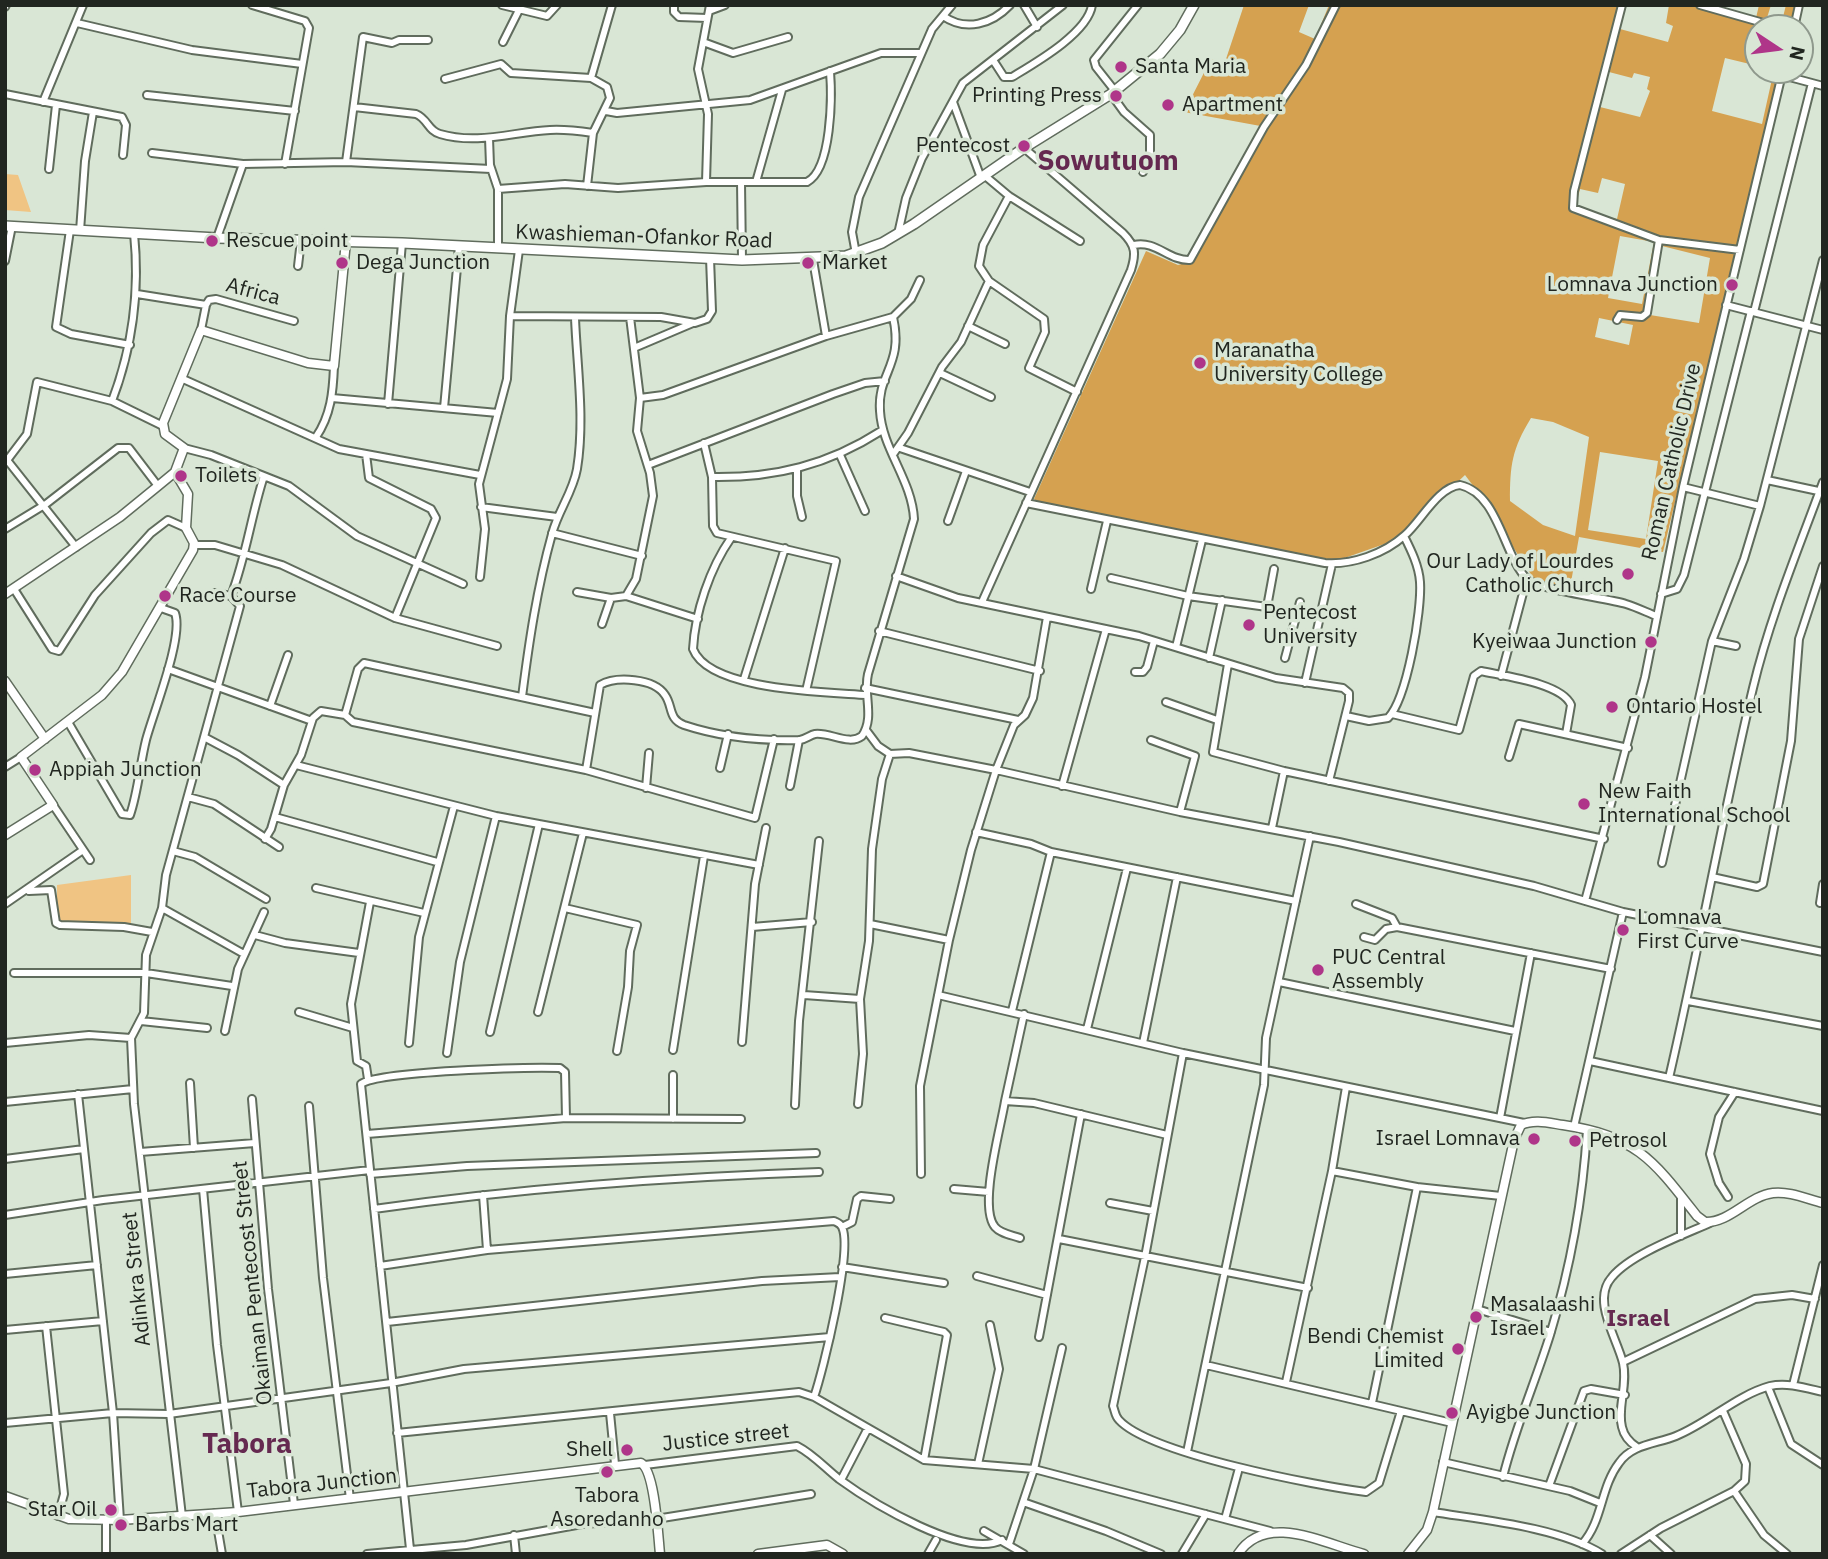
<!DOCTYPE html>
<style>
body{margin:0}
#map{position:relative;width:1828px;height:1559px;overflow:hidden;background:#d9e6d5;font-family:"IBM Plex Sans",sans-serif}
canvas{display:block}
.frame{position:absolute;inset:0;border:7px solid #212620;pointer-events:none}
.north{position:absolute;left:1744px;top:14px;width:70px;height:70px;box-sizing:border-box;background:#d9e6d5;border:2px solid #8f998d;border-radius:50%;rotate:103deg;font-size:19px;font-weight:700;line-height:28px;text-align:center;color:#212620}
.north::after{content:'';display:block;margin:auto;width:24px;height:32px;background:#af3589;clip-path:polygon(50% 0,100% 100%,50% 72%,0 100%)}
</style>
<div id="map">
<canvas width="1828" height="1559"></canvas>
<div class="frame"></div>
<div class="north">N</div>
</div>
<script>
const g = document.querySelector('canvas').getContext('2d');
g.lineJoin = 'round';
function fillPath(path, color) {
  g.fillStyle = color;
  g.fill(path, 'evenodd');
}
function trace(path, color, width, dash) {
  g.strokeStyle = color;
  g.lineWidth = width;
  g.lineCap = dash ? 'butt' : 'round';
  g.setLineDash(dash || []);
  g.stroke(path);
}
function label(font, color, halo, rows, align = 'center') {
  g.font = font + ' "IBM Plex Sans",sans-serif';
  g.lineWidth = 7;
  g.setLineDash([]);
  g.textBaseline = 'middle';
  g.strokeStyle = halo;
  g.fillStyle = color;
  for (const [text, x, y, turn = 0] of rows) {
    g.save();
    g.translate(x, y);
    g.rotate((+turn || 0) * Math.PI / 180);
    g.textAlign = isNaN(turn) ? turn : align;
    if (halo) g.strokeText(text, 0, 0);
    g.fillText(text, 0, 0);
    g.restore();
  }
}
const green = new Path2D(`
 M5 174 18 175 31 212 5 210Z
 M131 875V924L57 922V885Z`);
const forest = new Path2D(`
 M1244 5H1309L1299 32 1315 39 1329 5H1626L1620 29 1668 42 1673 26 1666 23 1669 5H1709L1756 18 1759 5H1771L1766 21 1781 25 1786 5H1796L1791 28H1758V66L1725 58 1712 111 1762 124 1774 70H1779L1663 552 1579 537 1570 588 1534 579C1510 544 1491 508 1465 475L1396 540 1336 561 1044 507 1034 499 1146 251 1178 265 1195 260 1266 127 1184 112 1211 59 1225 62ZM1609 72 1632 78 1634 73 1650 77 1647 89 1650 91 1640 117 1600 107ZM1602 178 1625 184 1617 219 1575 209 1580 189 1598 193ZM1620 236 1654 242 1642 304 1608 298ZM1662 246 1710 258 1699 323 1650 315ZM1599 318 1633 325 1629 345 1595 337ZM1531 418 1553 422 1589 437 1575 536 1543 525 1510 501C1510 465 1512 449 1531 418ZM1600 452 1658 461 1646 539 1588 530Z`);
const minor = new Path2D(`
 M252 5 305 21 309 28 285 164
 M502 5 547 16 557 5
 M674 5V12L679 17 707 18
 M1024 5 1037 27
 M1622 5 1574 191 1573 208 1659 240 1740 250
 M1700 5 1781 28
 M5 7 6 5
 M709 11 725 5
 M943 16C966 32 992 24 1010 5
 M77 23 192 50 302 64
 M1794 28 1799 5
 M503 42 519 10
 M703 42 733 53 788 37
 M993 60 1004 77H1012C1035 63 1088 33 1092 5
 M1782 75 1823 86
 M591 78 612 5
 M445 79 501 64 511 73 591 78 607 87 610 98 593 133 587 186
 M1115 91 1096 67 1094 60 1138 5
 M5 94 122 117 126 125 123 155
 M1111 94 1124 112 1150 135V154L1143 172
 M147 95 295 111
 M43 102 83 5
 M953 102 981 178
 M354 107 416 114C428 119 428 131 440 134 477 145 513 132 550 130 565 129 579 131 593 133
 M606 111 617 113 750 100 881 53H921
 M489 138 490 165 498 189V248
 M152 153 243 164 346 162 491 169
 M346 162 363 37 392 43 399 40H428
 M49 169 56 105
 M984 175 1009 196 1080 241
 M706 182 708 114 698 69 710 5
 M741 182 742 260
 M756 182 782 90
 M498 189 565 184 618 188 706 182H807C832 169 832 96 830 71
 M1009 196 983 245 979 266 989 281 1044 319 1045 332 1029 368 1077 392
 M70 230 56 327 71 334 130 345
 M80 231 85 161 93 112
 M898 234 906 198 922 158 963 83 1063 5
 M217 238 243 164
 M1134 245C1156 240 1169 261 1190 260L1264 127 1306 65 1336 5
 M856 254 852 232 859 197 932 29 952 5
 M813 260 826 336
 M5 261 12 226
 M298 266 301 240
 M137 294 206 305
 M206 305 209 300 216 299 294 321
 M1726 305 1823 330
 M1754 312 1812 83
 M510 316 661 317 695 323 707 319 712 311 710 258
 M1617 320 1620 315 1642 317 1647 313 1659 240
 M968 326 1005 344
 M201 330 206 305
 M634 348 693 323
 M940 373 991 397
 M183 379 339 449 480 475
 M332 398 498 413
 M640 398 663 395 826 336 893 317 911 299 920 280
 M112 401C133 346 140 292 134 233
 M388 404 402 243
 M444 408 459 246
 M316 437C331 415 333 392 334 366
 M704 443 712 477 713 526 717 533 836 561 806 691
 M184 448 211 455 289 486 357 536 463 584
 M900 448 1030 492
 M894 453 908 433 942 367 961 342 989 281
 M366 454 369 478 431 509 436 518 395 618
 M840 455 865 511
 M7 460 76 547
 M5 463 27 434 37 382 112 401 163 426
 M648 465 833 394 865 383 885 381
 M797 470V496L802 517
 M712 477C775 478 828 465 881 431
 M1767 480 1823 492
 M1683 487 1760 506
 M1026 503 1325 563C1352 565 1384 554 1405 535 1421 521 1438 487 1460 485 1499 494 1503 555 1527 579 1538 590 1607 598 1626 604 1636 607 1646 612 1656 616
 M481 507 557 517
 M948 521 966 471
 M5 529 46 504 118 448H129L158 486
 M552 533 642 556
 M731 538C710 568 695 612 693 649 709 691 827 692 866 695
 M194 545H215L282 565 395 618 497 646
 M896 576 958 598 1139 636 1276 678 1343 688 1349 693V701L1329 781
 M480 577 485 529 479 484 507 379 510 316 519 250
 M1111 578 1188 596 1267 607 1279 614 1295 617
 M14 589 52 649 59 651 95 595 151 533 168 520 186 528
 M1091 589 1107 521
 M577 592 611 598
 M1661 594 1677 589 1684 575 1751 311
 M231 596C246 557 251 516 264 476
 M626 596 698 619
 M982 602 1131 270C1136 254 1136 246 1123 233L1024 148
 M1267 607 1274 569
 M602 624 611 598 626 596 636 579 653 496 650 473 637 431 640 398 630 317
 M879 631 1040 671
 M1712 641 1736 646
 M1176 647 1202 540
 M1209 658 1222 600
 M1285 658 1300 602
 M1228 664 1213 752 1284 771 1604 839
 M168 669 312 721
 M1135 672H1143L1147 667 1154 641
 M1501 676 1527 578
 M744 679 785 548
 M1305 683 1332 564
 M865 688 1018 720
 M522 697C529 642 537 588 552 534 558 511 573 492 577 469 585 420 577 367 575 318
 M1166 702 1217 720
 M270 706 288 655
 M1392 714 1459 730 1474 676 1481 671C1503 676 1562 683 1571 705L1566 734
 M345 715 358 669 364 663 595 713
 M1346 716 1369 721 1388 718C1407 699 1422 610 1420 582 1419 566 1411 550 1404 536
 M68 722 122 814 130 815C138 792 140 764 146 740 153 713 184 637 175 613L161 608
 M866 730 878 746 890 754
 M204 737 238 755 284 785
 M1151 740 1195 756 1180 812
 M1509 757 1519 724 1628 748
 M296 765 496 816 759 865
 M5 767 21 757
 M720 768 728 734
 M586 770 600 685C616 676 654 678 665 695 673 706 668 719 684 725 720 737 763 741 800 740 806 739 810 735 815 734 830 732 849 746 862 736 875 717 863 695 868 674L914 519C912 480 882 449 880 411 877 373 904 365 893 317
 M790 786 799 740
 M1062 786 1106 629
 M646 788 649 753
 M188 797 214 804 279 847
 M53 805 90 860
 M275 817 437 862
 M1272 828 1284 771
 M976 832 1031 844 1051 852
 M265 839 271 829 284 785 301 755 313 718 321 711 345 715 353 722 586 770 755 818 774 739
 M173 851 195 857 266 899
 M1662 863 1712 641 1744 559 1760 506 1823 260
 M1712 877 1757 887 1763 884 1791 741 1799 639 1823 566
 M316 888 424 913
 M29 891 51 890 56 923 60 925 124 927 152 932
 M1585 901 1645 677 1683 487 1783 70
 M1820 903 1823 884
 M5 904 83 850
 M1356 904 1392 918 1397 927
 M162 908 244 954
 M565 908 637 925 630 951 628 987 617 1051
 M870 924 949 940
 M752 927 812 922
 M255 935 285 943 359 953
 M1364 937 1375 940 1386 929 1397 927 1611 969
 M14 973H146L232 986
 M1279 982 1515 1031
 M804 995 860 999
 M938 995 1183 1053 1524 1123
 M1688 1001 1823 1026
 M1012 1011 1051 852 1296 901
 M299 1012 353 1028
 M538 1012 583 833
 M141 1021 207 1028
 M1087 1029 1127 868
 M225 1031 238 969 264 912
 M490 1032 539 824
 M131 1038 134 1104 182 1516
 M131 1038 144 1013 146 955 162 908 166 875 240 606 231 596 214 593
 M742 1042 755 884 766 828
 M5 1043 89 1035 131 1038
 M409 1043 419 937 454 806
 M1143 1043 1177 877
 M673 1050 704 856
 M447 1053 460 962 496 816
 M1183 1053 1145 1257 1113 1406C1115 1411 1115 1416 1119 1420 1150 1454 1318 1486 1366 1492L1379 1483 1401 1411
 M1590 1061 1823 1111
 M1669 1078C1699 949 1722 818 1753 688 1770 617 1798 550 1823 482
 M368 1079 366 1066 357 1061 351 1004 370 902
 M190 1083 194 1148
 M78 1094 113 1413 120 1520
 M252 1099 268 1289 294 1504
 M1005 1101 1024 1014
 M5 1102 133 1089
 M858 1104 863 1054 860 999 869 941 872 849 882 779 890 754 909 753 996 770 1180 812 1339 842 1534 886 1623 912 1823 952
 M795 1105 799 1021 819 841
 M309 1106 323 1278 350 1499
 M1500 1118 1531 953
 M673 1119V1075
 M1574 1127 1623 912
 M367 1134 566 1118 741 1119
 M140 1152 255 1143
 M5 1159 84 1149
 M1332 1171 1417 1187 1501 1196
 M370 1174 467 1166 816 1153
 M921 1174 920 1086 949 940 971 850 996 770 1014 725 1025 715 1033 698 1047 617
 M203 1189 217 1345 238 1512
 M954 1189 989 1192
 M483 1195 487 1250
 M1728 1197 1719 1183 1710 1154 1719 1117 1735 1092
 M1110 1203 1153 1211
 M374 1209C521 1188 670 1177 819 1172
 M5 1215 103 1200 370 1170
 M842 1227 852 1222 857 1199 861 1196 890 1199
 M1681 1236V1196
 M1020 1238C1012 1235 1001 1234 995 1227 978 1207 1001 1127 1005 1101L1034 1103 1167 1135
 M1059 1239 1308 1288
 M380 1266 487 1250 834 1221C838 1223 840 1223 842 1227 853 1250 823 1371 814 1397
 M842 1267 944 1283
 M5 1274 97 1265
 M977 1276 1047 1295
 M1477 1309 1551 1332
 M885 1318 944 1332 947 1335 924 1460
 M387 1322 762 1281 840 1277
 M46 1326 64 1494 58 1516
 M5 1330 103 1321
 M1039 1337 1081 1114
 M1623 1362 1755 1299 1792 1295 1815 1299
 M1206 1365 1452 1423
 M1286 1382 1332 1171 1346 1087
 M1793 1385 1823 1265
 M1768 1387 1791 1444 1823 1465
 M1372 1403 1417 1187
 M610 1413 615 1464
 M5 1423 113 1413 169 1414 391 1383 464 1369 830 1337
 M397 1433 799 1392 814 1397 924 1460 1034 1469 1270 1531
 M1637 1447C1629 1442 1624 1436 1622 1427 1617 1408 1628 1385 1623 1363 1617 1338 1591 1300 1612 1277 1631 1254 1683 1235 1710 1223
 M1187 1452 1264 1085 1266 1038 1310 836
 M1443 1462 1570 1491 1600 1503
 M978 1464 999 1369 990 1325
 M645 1465 797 1446C813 1454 825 1468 839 1479 872 1503 964 1559 1002 1540
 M1503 1477C1515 1428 1535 1383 1550 1335 1570 1269 1583 1198 1587 1130
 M841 1480 867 1430
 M1549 1486 1584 1391 1591 1389 1625 1395
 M1734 1491 1764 1535 1787 1554
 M1023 1502 1106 1531 1161 1554
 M1433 1512C1483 1520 1559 1527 1602 1554
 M215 1513 222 1554
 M1225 1519 1239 1468
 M106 1521V1554
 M984 1531 1024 1554
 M514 1535 516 1554
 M1650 1535 1671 1554
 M1009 1544 1034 1469 1062 1348
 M1582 1544C1603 1521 1600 1488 1619 1463 1632 1444 1656 1444 1676 1436 1708 1423 1737 1395 1770 1386 1787 1382 1806 1388 1823 1392
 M410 1549 361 1084C379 1071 529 1067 560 1068L565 1072 566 1118
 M367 1554 466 1545 582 1524 656 1519 811 1494
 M928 1554 936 1540
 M1182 1554 1206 1514
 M1621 1554 1661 1528 1734 1491 1745 1481 1746 1464 1723 1411`);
const tertiary = new Path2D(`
 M5 594 120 517 158 486 175 472 184 448 165 434 163 423 201 330 308 363 334 366 346 241
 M5 681 45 739
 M5 835 53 805 21 757 102 695 122 672 193 550 194 543 186 528 188 494 175 472
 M5 1496 69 1519 120 1520 238 1512 641 1463C655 1471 658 1535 660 1554
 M758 1554 827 1545 843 1554
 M1238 1554C1266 1511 1325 1544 1364 1554
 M1408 1554 1427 1530 1433 1512 1514 1140 1521 1125C1534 1119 1549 1123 1563 1125 1637 1136 1654 1161 1697 1216L1705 1222C1730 1223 1748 1196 1773 1193 1789 1191 1807 1199 1823 1203`);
const secondary = new Path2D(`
 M5 226 217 238 402 243 742 260 846 256 882 243 914 224 1024 148 1111 94 1160 54 1180 30 1194 5`);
const markers = [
 [1121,67,7,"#af3589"],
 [1116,96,7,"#af3589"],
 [1168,105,7,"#af3589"],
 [1024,146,7,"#af3589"],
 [212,241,7,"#af3589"],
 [342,263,7,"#af3589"],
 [808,263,7,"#af3589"],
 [1732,285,7,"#af3589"],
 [1200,363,7,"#af3589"],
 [181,476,7,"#af3589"],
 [1628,574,7,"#af3589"],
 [165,596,7,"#af3589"],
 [1249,625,7,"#af3589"],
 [1651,642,7,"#af3589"],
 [1612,707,7,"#af3589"],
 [35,770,7,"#af3589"],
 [1584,804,7,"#af3589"],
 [1623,930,7,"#af3589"],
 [1318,970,7,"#af3589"],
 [1534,1139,7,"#af3589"],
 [1575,1141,7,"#af3589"],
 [1476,1317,7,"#af3589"],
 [1458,1349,7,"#af3589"],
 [1452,1413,7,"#af3589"],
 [627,1450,7,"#af3589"],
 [607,1472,7,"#af3589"],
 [111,1510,7,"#af3589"],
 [121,1525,7,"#af3589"]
];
const poiNames = [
 ["Santa Maria",1135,67],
 ["Printing Press",1102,96,"right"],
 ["Apartment",1182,105],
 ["Pentecost",1010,146,"right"],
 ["Rescue point",226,241],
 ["Dega Junction",356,263],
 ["Market",822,263],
 ["Lomnava Junction",1718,285,"right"],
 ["Maranatha",1214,351],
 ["University College",1214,375],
 ["Toilets",195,476],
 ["Our Lady of Lourdes",1614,562,"right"],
 ["Catholic Church",1614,586,"right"],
 ["Race Course",179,596],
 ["Pentecost",1263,613],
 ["University",1263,637],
 ["Kyeiwaa Junction",1637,642,"right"],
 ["Ontario Hostel",1626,707],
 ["Appiah Junction",49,770],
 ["New Faith",1598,792],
 ["International School",1598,816],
 ["Lomnava",1637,918],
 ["First Curve",1637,942],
 ["PUC Central",1332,958],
 ["Assembly",1332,982],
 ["Israel Lomnava",1520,1139,"right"],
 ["Petrosol",1589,1141],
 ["Masalaashi",1490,1305],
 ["Israel",1490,1329],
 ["Bendi Chemist",1444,1337,"right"],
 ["Limited",1444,1361,"right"],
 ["Ayigbe Junction",1466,1413],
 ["Shell",613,1450,"right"],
 ["Tabora",607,1496,"center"],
 ["Asoredanho",607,1520,"center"],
 ["Star Oil",97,1510,"right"],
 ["Barbs Mart",135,1525]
];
const streetNames = [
 ["Kwashieman-Ofankor Road",644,237,2],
 ["Africa",253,292,15],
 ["Roman Catholic Drive",1672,462,-77],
 ["Adinkra Street",137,1279,-96],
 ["Okaiman Pentecost Street",253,1283,-96],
 ["Justice street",726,1438,-6],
 ["Tabora Junction",322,1484,-6]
];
const neighbourhoodNames = [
 ["Israel",1638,1319]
];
const districtNames = [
 ["Sowutuom",1108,162],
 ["Tabora",247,1445]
];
fillPath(green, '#f0c483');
fillPath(forest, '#d5a150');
trace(minor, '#606c5d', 10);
trace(tertiary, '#606c5d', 11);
trace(secondary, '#606c5d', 12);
trace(minor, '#fff', 6);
trace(tertiary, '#fff', 8);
trace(secondary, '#fff', 9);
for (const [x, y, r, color] of markers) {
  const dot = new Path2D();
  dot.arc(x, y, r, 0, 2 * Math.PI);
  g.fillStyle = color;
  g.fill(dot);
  trace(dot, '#d9e6d5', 2.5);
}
label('21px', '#212620', '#d9e6d5', poiNames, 'left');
label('21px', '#212620', '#d9e6d5', streetNames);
label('bold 23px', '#652950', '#d9e6d5', neighbourhoodNames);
label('bold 28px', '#652950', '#d9e6d5', districtNames);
</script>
